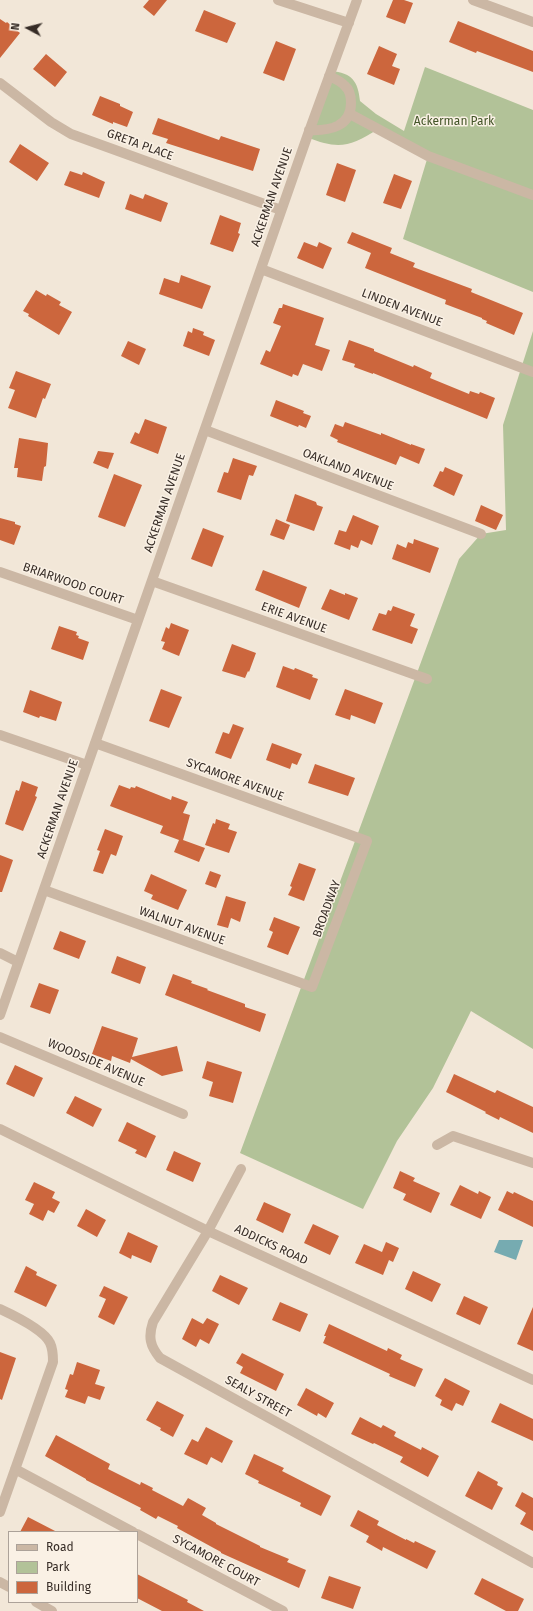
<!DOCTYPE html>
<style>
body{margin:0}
#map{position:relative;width:533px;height:1611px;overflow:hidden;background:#f2e7d8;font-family:"Fira Sans",sans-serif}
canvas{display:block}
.legend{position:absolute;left:8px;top:1531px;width:130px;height:72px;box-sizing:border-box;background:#faf1e5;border:1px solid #aca299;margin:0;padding:5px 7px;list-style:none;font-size:12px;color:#362c26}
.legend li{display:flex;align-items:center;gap:8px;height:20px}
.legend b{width:20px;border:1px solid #aca299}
.north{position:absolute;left:8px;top:8px;width:40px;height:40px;-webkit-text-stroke:3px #faf1e5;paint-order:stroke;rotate:277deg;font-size:11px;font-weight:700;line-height:16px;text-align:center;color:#362c26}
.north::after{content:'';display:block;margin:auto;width:14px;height:18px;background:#362c26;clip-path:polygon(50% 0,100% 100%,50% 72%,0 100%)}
</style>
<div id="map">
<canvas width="533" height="1611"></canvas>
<ul class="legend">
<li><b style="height:5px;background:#cbb7a4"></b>Road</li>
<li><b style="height:11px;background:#b2c298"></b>Park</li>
<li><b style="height:11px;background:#cc663d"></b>Building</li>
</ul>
<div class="north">N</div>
</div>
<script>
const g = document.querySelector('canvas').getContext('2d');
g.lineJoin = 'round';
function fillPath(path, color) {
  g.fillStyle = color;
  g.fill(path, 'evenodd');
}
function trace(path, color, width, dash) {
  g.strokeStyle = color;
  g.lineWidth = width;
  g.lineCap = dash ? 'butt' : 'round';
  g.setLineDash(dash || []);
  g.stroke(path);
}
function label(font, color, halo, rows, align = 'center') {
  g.font = font + ' "Fira Sans",sans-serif';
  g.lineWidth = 3;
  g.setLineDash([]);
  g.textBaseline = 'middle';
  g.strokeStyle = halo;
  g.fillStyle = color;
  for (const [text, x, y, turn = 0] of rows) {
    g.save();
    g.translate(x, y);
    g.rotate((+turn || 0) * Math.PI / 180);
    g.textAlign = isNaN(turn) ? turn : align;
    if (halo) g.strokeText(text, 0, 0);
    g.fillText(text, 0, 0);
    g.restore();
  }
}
const green = new Path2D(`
 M425 67 533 110V292L403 239 428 156 378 129C350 147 338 150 307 137L331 71C352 73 358 81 360 101L376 114 404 131Z
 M533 331V1049L471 1011 433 1088 397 1141 363 1209 240 1153 459 559 481 534 506 530 503 425Z`);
const water = new Path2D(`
 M499 1240H523L516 1260 494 1252Z`);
const building = new Path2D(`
 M149 0H167L154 16 143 7Z
 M393 0H404L413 3 405 24 386 17Z
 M204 10 236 23 227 43 195 31Z
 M0 19 6 23 7 22 20 33 0 58Z
 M458 21 533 51V72L477 51 476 53 449 42Z
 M276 41 296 49 284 81 263 73Z
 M379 46 397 54 392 66 400 69 394 85 367 74Z
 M46 54 67 72 55 87 33 69Z
 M100 96 120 104V106L133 112 127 127 113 122V124L92 115Z
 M158 118 219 140 221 136 260 149 253 171 166 143 168 139 152 134Z
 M20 144 49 163 37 181 9 162Z
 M337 163 356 170 345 202 326 195Z
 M70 171 82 175 83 172 105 182 99 198 64 185Z
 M394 174 412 181 401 209 383 203Z
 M130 194 143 199 145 194 168 203 161 222 125 209Z
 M220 215 241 223 238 233 240 234 233 252 210 244Z
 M352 232 392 248 390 253 415 263 413 267 472 289 471 292 523 313 514 335 486 323 487 321 482 319V318L445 304 446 300 365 268 371 253 347 243Z
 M304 242 317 247 319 242 332 248 323 269 297 258Z
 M181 275 211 286 202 309 159 294 164 278 179 283Z
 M36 290 46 296 47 294 61 302 59 305 72 312 59 335 28 316 29 314 23 311Z
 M283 304 324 318 315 345 330 350 322 371 303 364 298 376 293 374 292 377 260 364 266 350 270 352 281 326 273 323 279 308H282Z
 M193 328 204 332 203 335 215 340 209 356 183 346 188 331 192 333Z
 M349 340 374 349V351L413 367 414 365 432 373 430 378 469 394 470 391 479 394 480 392 495 398 487 419 373 373V374L354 367 355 364 342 360Z
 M128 341 146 349 139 365 121 356Z
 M16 371 51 384 45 399 43 398 36 418 8 408 15 390 9 388Z
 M276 400 304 411 303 413 311 416 306 428 299 425 298 427 270 416Z
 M145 419 167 427 158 454 130 443 135 432 139 434Z
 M345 422 381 435V433L411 445V444L425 449 419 464 400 456 396 465 337 442 338 440 330 436 335 424 343 427Z
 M19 438 48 443 46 466 44 467 42 481 17 477 18 468H14Z
 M98 451 114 453 108 469 93 463Z
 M233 458 257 466 253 476 249 475 241 500 217 492 224 472 228 473Z
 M445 467 463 475 454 496 433 486 440 471 443 472Z
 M114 474 142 485 125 527 98 517Z
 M295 494 316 502 317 505 323 507 314 531 286 521Z
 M481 505 503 515 496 530 475 521Z
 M353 515 379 526 372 545 361 540 358 548 351 545 350 550 334 544 339 530 346 532Z
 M0 518 15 522V524L21 526 14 545 0 540Z
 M276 519 290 525 284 540 270 535Z
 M203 528 224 536 212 567 191 559Z
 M414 539 439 548 430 573 392 559 397 544 406 548 408 542 413 544Z
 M263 570 307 587 299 608 255 590Z
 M330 589 345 595V593L358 598 349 620 321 609Z
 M393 606 415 614 410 626 418 629 412 644 372 630 379 613 386 615 388 610 391 611Z
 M171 623 189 630 179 656 162 649 165 642 161 641 166 627 169 629Z
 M59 626 77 632 76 635 79 636 78 638 89 642 83 660 51 649Z
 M232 644 256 653 249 672 248 671 245 678 222 671Z
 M283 666 294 670 295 668 313 675 312 677 318 679 310 700 276 687Z
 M161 689 182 697 169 728 149 721Z
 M345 689 383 703 375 724 351 715 350 720 335 715Z
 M30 690 62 702 56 721 40 716 39 718 23 712Z
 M233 724 244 728 231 759 215 753 223 732 229 734Z
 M272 743 302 754 297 765 292 763 290 769 266 760Z
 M315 764 355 778 348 796 308 783Z
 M22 781 38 787 35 796 37 797 23 831 5 824 16 790 19 791Z
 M119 785 130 789 131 787 135 788 136 786 171 800 172 796 188 802 183 813 190 815 183 840 205 848 199 862 174 852 179 840 160 833 163 826 110 806Z
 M216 819 230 824 228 829 237 832 229 853 205 845 213 823 215 824Z
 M105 829 123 836 116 856 111 854 103 874 93 871 100 851 97 850Z
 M0 855 13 860 2 892H0Z
 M299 863 316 869 304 901 288 895 292 887 290 886Z
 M210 871 221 875 216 888 205 884Z
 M151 874 187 890 178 910 151 899 153 895 144 891Z
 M226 896 246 902 240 922 231 918 228 928 217 925Z
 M274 917 300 927 288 955 267 947 273 932 269 930Z
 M60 931 86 941 79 959 53 949Z
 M117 956 146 967 140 984 111 973Z
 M173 974 192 981 191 983 208 989 207 990 245 1004V1007L266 1014 260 1032 165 995Z
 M39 983 59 990 50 1014 30 1007Z
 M102 1026 138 1038 132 1057 177 1046 183 1071 162 1076 131 1059 130 1063 112 1056 111 1061 92 1054Z
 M207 1061 242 1072 233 1103 209 1096 213 1082 202 1078Z
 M15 1065 43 1078 34 1097 6 1084Z
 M454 1074 495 1093 497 1090 533 1107V1133L500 1117 499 1120 485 1113 486 1112 446 1092Z
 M75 1096 102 1109 93 1127 66 1113Z
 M127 1122 156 1136 146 1158 135 1153 137 1150 118 1141Z
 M174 1151 201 1163 193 1182 166 1170Z
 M400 1171 415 1178 413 1181 440 1193 431 1213 403 1200 406 1194 393 1188Z
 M34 1182 55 1192 52 1198 60 1202 54 1213 48 1210 43 1221 29 1214 34 1204 25 1200Z
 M460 1185 478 1194 479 1191 491 1197 481 1219 450 1205Z
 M507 1191 513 1194 514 1192 533 1201V1227L498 1210Z
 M264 1202 291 1214 283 1233 256 1220Z
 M86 1209 106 1220 97 1237 77 1226Z
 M313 1224 339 1236 330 1255 304 1243Z
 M128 1232 158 1246 151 1263 132 1255 131 1259 119 1253Z
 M386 1242 399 1248 393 1262 389 1260 383 1275 355 1263 364 1244 382 1252Z
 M26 1266 37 1272 36 1275 57 1285 46 1307 14 1292Z
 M413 1271 441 1284 432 1302 405 1289Z
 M220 1275 248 1288 239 1305 212 1291Z
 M104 1286 128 1297 114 1325 98 1317 106 1299 99 1296Z
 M464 1296 488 1307 480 1325 456 1314Z
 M280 1302 308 1314 300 1332 272 1320Z
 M533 1307V1351L517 1344Z
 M192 1318 203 1324 207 1318 219 1324 209 1344 200 1339 196 1347 182 1339Z
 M329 1324 387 1351 388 1348 402 1355 400 1359 423 1369 415 1387 389 1376 390 1374 323 1343 326 1336H324Z
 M0 1352 16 1358 2 1400 0 1399Z
 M242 1353 284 1374 276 1391 240 1373 243 1367 236 1363Z
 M77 1362 100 1370 95 1384 105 1387 100 1400 88 1396 85 1404 65 1397 68 1390 65 1389 70 1374 73 1375Z
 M445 1378 470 1391 463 1406 456 1403 452 1411 440 1405 442 1400 435 1396Z
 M306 1388 334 1403 326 1418 318 1413 317 1416 297 1405Z
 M157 1401 184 1415 173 1437 160 1430 161 1428 146 1420Z
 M500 1403 533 1419V1441L491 1422Z
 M360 1417 381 1428 383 1425 396 1432 394 1436 421 1450 422 1447 439 1456 428 1477 400 1462 403 1457 374 1443 373 1444 351 1434Z
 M206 1427 233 1441 222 1463 211 1457 207 1465 184 1454 192 1439 198 1442Z
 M56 1435 110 1464 108 1469 140 1485 141 1482 153 1488 152 1490 183 1506 188 1498 206 1508 202 1515 216 1523V1524L260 1546V1547L289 1559 287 1562 306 1570 299 1588 221 1553V1552L177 1528 178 1526 158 1516 156 1519 140 1510 141 1508 86 1480V1479L45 1456Z
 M254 1454 284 1468 282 1471 331 1496 321 1516 300 1506 301 1503 258 1483 259 1481 245 1474Z
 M478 1471 498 1482 497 1485 503 1488 492 1510 465 1496Z
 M522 1492 533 1498V1531L520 1524 526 1513 515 1506Z
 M358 1510 379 1521 377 1525 406 1540V1539L414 1543 415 1541 436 1551 427 1569 383 1547 382 1551 366 1542 369 1536 350 1526Z
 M28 1517 57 1532H20Z
 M137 1574 188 1600 187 1602 204 1611H162L137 1598Z
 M329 1576 361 1587 353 1609 321 1598Z
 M482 1578 524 1599 518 1611H506L474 1594Z`);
const minor = new Path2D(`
 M278 0 349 23
 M473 0 533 22
 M0 83 51 122 71 134 281 210
 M350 114 428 156 533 195
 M309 130C329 131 351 127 351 103 351 97 350 90 345 86 341 81 335 79 329 76
 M261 269 533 372
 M205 430 481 534
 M0 572 138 620
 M152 581 427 679
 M0 735 87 765
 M44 890 312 987 367 841 95 743
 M0 953 18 962
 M0 1015 307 137 357 0
 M0 1037 183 1114
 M0 1129 208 1231 533 1380
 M437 1145 453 1136 533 1163
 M241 1169 208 1231 153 1322C148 1337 150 1346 160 1358L533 1563
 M0 1309C13 1315 44 1330 50 1343 53 1349 53 1355 53 1362L0 1512
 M15 1469 133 1532
 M137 1534 283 1611
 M0 1582 9 1587
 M36 1602 52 1611`);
const parkNames = [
 ["Ackerman Park",454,122]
];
const streetNames = [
 ["GRETA PLACE",140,145,20],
 ["ACKERMAN AVENUE",272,197,-71],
 ["LINDEN AVENUE",402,308,21],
 ["OAKLAND AVENUE",348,470,21],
 ["ACKERMAN AVENUE",165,503,-71],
 ["BRIARWOOD COURT",73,584,19],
 ["ERIE AVENUE",294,618,20],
 ["SYCAMORE AVENUE",235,780,20],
 ["ACKERMAN AVENUE",58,809,-71],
 ["BROADWAY",327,909,-70],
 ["WALNUT AVENUE",182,926,20],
 ["WOODSIDE AVENUE",96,1063,23],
 ["ADDICKS ROAD",271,1245,25],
 ["SEALY STREET",258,1397,29],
 ["SYCAMORE COURT",216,1561,28]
];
fillPath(green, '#b2c298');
fillPath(water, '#76abb1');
fillPath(building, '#cc663d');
trace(minor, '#cbb7a4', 10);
label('12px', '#435528', '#faf1e5', parkNames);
label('12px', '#362c26', '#faf1e5', streetNames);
</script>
